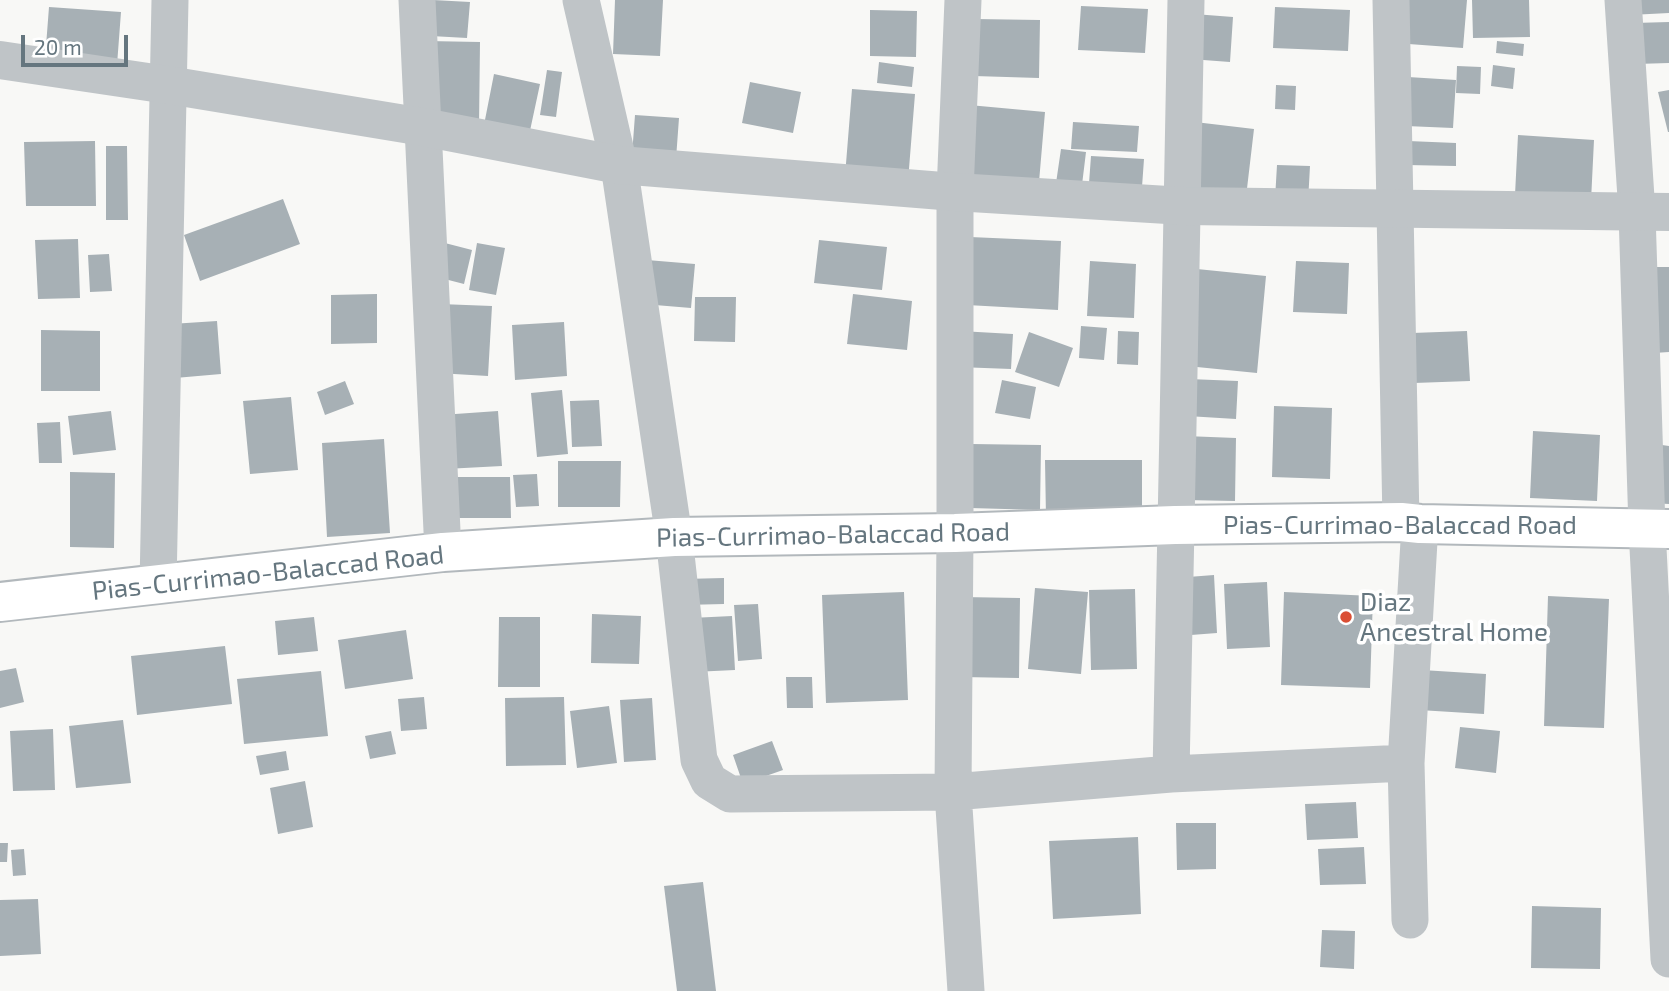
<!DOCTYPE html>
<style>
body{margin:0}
#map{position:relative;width:1669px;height:991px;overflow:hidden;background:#f8f8f6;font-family:"Exo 2",sans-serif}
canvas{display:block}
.scale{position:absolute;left:21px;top:35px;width:107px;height:32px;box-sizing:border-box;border:4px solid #65767f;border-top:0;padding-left:9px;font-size:21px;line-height:24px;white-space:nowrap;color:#65767f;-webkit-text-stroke:5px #fff;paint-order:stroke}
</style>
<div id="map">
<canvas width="1669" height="991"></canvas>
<div class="scale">20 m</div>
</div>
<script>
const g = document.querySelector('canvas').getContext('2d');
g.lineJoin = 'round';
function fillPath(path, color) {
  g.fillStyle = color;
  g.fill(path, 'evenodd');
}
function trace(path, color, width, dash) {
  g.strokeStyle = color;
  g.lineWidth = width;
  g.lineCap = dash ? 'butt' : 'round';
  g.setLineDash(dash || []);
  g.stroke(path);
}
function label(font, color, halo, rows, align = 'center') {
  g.font = font + ' "Exo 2",sans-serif';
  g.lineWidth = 7;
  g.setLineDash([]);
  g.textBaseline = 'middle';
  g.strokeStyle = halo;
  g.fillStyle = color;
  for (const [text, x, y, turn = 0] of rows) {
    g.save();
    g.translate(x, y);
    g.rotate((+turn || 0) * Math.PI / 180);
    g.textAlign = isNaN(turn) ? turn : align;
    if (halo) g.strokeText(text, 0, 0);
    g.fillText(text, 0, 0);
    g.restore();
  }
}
const building = new Path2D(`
 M433 0 470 2 467 38 431 36Z
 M615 0H663L660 56 613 54Z
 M1399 0H1467L1463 48 1395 43Z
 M1472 0H1529L1530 37 1473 38Z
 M1629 0H1669V13L1630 15Z
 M1081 6 1148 9 1145 53 1078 50Z
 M49 7 121 12 117 65 45 59Z
 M1275 7 1350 10 1348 51 1273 48Z
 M870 10 917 11 916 57 870 56Z
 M1194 14 1233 17 1230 62 1190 59Z
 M975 19 1040 20 1039 78 974 76Z
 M1669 22V63L1636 64 1634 23Z
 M427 41 480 42 479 127 426 126Z
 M1497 41 1524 44 1523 56 1496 53Z
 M879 62 914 67 912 87 877 83Z
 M1493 65 1515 68 1513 89 1491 86Z
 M1457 66 1481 67 1480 94 1456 93Z
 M547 70 562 72 556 117 540 115Z
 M494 74 540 84 528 140 483 130Z
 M1408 77 1456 80 1453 128 1406 126Z
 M750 82 801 92 793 133 742 123Z
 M1276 85 1296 86 1295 110 1275 109Z
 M852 89 915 94 908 181 845 176Z
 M1669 90V132H1668L1658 92Z
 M969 105 1045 112 1039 182 962 175Z
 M635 115 679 118 676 159 632 155Z
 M1073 122 1139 126 1137 152 1071 149Z
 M1195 122 1254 129 1246 197 1187 191Z
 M1518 135 1594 140 1591 201 1515 195Z
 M95 141 96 206H26L24 142Z
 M1408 141 1456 143V166L1407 165Z
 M106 146H127L128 220H106Z
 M1061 149 1086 152 1081 193 1055 190Z
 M1091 156 1144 159 1141 201 1088 197Z
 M1277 165 1310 166 1308 202 1275 199Z
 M283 199 300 244 200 281 184 235Z
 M970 237 1061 241 1058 310 967 305Z
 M78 239 80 298 38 299 35 240Z
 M819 240 887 247 882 290 814 283Z
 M441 242 472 250 464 284 433 276Z
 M477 243 505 248 496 295 469 290Z
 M109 254 112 291 90 292 88 255Z
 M647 260 695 264 691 308 643 304Z
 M1090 261 1136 264 1134 318 1087 316Z
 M1296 261 1349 263 1347 314 1293 312Z
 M1653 267H1669V352L1654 353Z
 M1197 269 1266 276 1257 373 1187 366Z
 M377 294V343L331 344V295Z
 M853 294 912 301 907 350 847 344Z
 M695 297H736L735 342 694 341Z
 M440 304 492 306 488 376 437 373Z
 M217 321 221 374 175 378 171 324Z
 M564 322 567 376 515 380 512 325Z
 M1081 326 1107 328 1104 360 1079 358Z
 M41 330 100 331V391H41Z
 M960 331 1013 334 1011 369 958 367Z
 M1118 331 1139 332 1138 365 1117 364Z
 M1467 331 1470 381 1414 383 1412 333Z
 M1029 332 1073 348 1059 387 1015 372Z
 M1189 379 1238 381 1236 419 1187 416Z
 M1002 380 1036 387 1030 419 995 413Z
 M345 381 354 404 325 415 317 392Z
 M562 390 568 454 537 457 531 393Z
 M291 397 298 470 250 474 243 401Z
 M599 400 602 446 572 447 570 401Z
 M1274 406 1332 408 1330 479 1272 477Z
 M111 411 116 450 73 455 68 416Z
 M498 411 502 466 445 469 441 415Z
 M60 422 62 463H39L37 423Z
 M1533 431 1600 435 1597 501 1530 498Z
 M1185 436 1236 438 1235 501 1184 500Z
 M384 439 390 533 327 537 322 443Z
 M971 444 1041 445 1040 510 970 508Z
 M1655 444 1669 446V504L1650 503Z
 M1045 460H1142V518H1046Z
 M558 461H621L620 507H558Z
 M70 472 115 473 114 548 70 547Z
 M537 474 539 506 516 507 513 475Z
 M444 477H510L511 518H444Z
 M1214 575 1217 633 1178 636 1175 578Z
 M724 578V604L684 605V579Z
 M1267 582 1270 647 1227 649 1224 584Z
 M1035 588 1088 592 1081 674 1028 669Z
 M1135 589 1137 669 1091 670 1089 590Z
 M904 592 908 700 826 703 822 595Z
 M1284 592 1373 596 1370 688 1281 685Z
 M1548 596 1609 599 1604 728 1544 726Z
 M962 597 1020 598 1019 678 961 677Z
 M758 604 762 659 738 661 734 605Z
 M592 614 641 616 639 664 591 663Z
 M732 616 735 670 693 672 691 618Z
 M314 617 318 651 278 655 275 621Z
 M499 617H540V687H498Z
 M406 630 413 679 345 689 338 640Z
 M225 646 232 704 137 715 131 656Z
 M16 668 24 702 0 708V671Z
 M1422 670 1486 674 1484 714 1419 710Z
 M321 671 328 736 244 744 237 679Z
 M786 677H812L813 708H787Z
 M424 697 427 729 401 731 398 699Z
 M564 697 566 765 506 766 505 698Z
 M652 698 656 760 624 762 620 700Z
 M609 706 617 763 577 768 570 711Z
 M123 720 131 783 76 788 69 726Z
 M1460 727 1500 731 1496 773 1455 768Z
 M53 729 55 790 13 791 10 731Z
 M391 731 396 754 370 759 365 736Z
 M772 741 783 770 743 784 733 755Z
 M286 751 289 770 260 775 256 756Z
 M305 781 313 827 278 834 270 788Z
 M1356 802 1358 838 1307 840 1305 804Z
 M1176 823H1216V869L1177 870Z
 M1138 837 1141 914 1053 919 1049 841Z
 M0 843H8L7 862H0Z
 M1364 847 1366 884 1320 885 1318 849Z
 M24 849 26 875 13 876 11 850Z
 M703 882 716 991H677L664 886Z
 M38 899 41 954 0 956V900Z
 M1532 906 1601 908 1600 969 1531 968Z
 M1322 930 1355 931 1354 969 1320 967Z`);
const minor = new Path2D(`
 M417 0 443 552
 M581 0 619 165 674 537 699 760 709 781 730 794 953 792 1171 774 1406 763 1420 524
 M963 0 955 192V533L953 792 966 991
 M1391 0 1401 522
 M1623 0 1637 213 1647 528 1669 959
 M158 585 170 0
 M1406 763 1410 920
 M1171 774C1175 516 1183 258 1186 0`);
const tertiary = new Path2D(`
 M0 60 168 85 423 127 619 165 955 192 1184 206 1669 212`);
const secondary = new Path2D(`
 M0 602 443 552 674 537 955 533 1175 525 1401 522 1420 524 1669 529`);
const markers = [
 [1346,617,7,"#da4e34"]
];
const streetNames = [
 ["Pias-Currimao-Balaccad Road",1400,525],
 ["Pias-Currimao-Balaccad Road",833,535,-1],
 ["Pias-Currimao-Balaccad Road",268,573,-6]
];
const poiNames = [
 ["Diaz",1360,602],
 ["Ancestral Home",1360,632]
];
fillPath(building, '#a7b0b5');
trace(secondary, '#b2b8bc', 42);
trace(minor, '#bfc4c7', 37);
trace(tertiary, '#bfc4c7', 38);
trace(secondary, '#fff', 38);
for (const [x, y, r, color] of markers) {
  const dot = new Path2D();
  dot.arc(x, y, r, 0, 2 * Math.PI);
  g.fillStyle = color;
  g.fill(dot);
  trace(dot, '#fff', 2.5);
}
label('26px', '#65767f', '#fff', streetNames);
label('26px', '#65767f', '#fff', poiNames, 'left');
</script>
